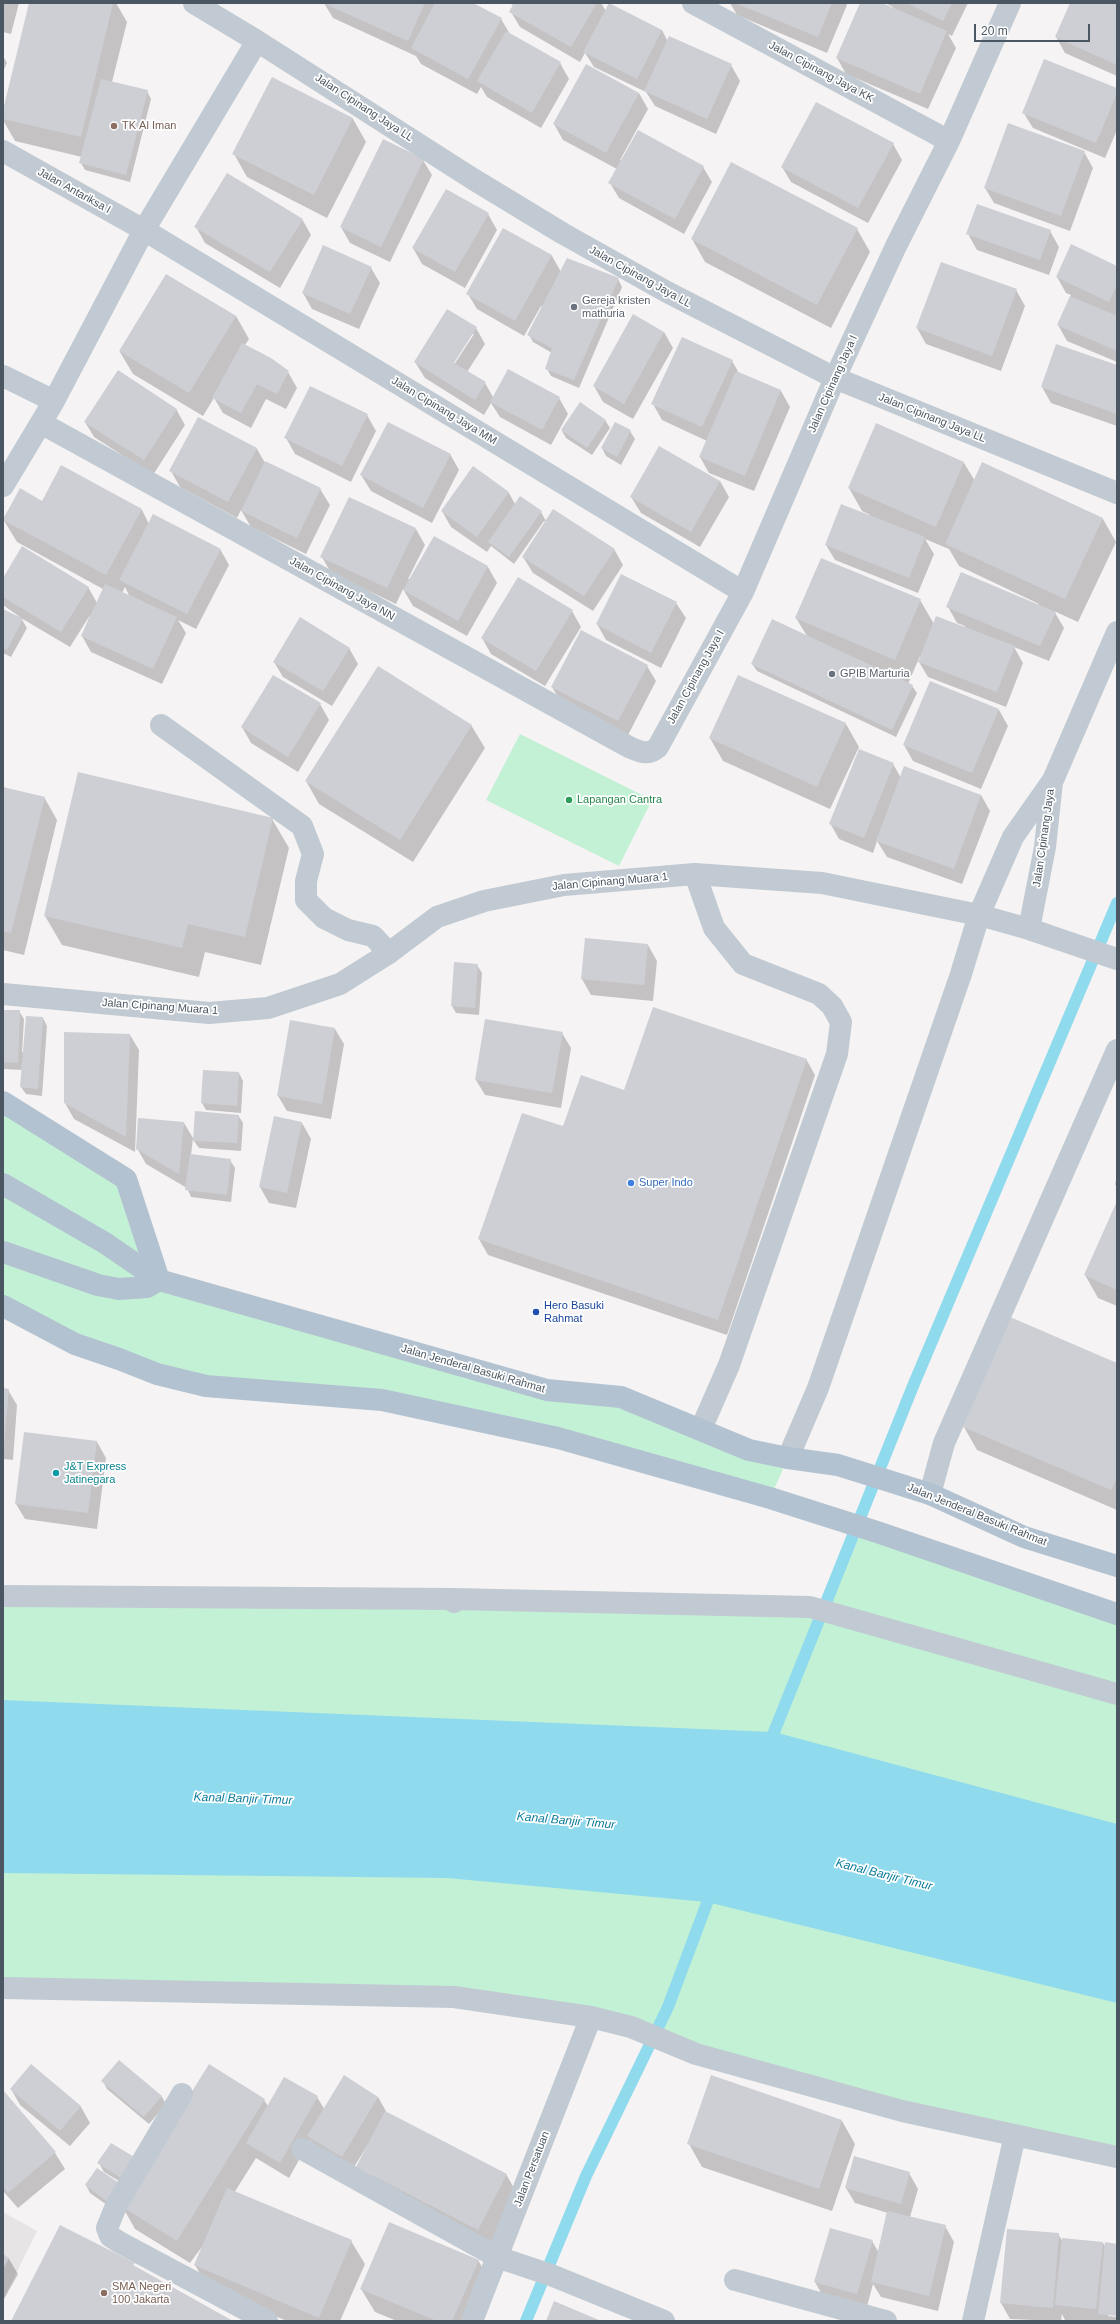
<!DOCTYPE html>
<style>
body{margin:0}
#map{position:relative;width:1120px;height:2324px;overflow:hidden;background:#f5f3f3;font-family:Arial,sans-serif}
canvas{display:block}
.frame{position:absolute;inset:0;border:4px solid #4a5661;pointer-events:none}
.scale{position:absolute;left:974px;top:24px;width:116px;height:18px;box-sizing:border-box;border:2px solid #4a5661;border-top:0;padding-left:5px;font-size:12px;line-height:14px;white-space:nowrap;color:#4a5661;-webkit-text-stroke:3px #fff;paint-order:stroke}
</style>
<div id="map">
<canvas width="1120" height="2324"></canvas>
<div class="frame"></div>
<div class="scale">20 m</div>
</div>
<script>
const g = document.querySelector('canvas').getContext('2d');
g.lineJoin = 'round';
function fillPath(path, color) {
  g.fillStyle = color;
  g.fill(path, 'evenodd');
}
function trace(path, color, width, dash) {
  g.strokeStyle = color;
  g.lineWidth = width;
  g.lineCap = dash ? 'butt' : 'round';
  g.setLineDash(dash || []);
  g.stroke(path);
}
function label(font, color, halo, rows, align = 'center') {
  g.font = font + ' Arial,sans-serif';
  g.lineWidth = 3.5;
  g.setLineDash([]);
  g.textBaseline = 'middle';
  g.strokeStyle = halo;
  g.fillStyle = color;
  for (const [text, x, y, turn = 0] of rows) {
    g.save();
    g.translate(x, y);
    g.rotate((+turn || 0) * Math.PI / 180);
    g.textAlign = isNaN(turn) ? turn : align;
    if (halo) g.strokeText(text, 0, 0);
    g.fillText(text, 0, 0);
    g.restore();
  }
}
const education = new Path2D(`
 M3 2212 37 2231 3 2300Z`);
const green = new Path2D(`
 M520 734 652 800 619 866 486 800Z
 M3 1102 126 1179 159 1280 547 1390 621 1397 788 1458 770 1498 382 1400 206 1386 3 1306Z
 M857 1526 1117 1614V1692L824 1607Z
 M3 1596 810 1607 1117 1694V2157L454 1989 3 1984Z`);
const water = new Path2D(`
 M3 1700 774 1732 1117 1824V2003L707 1902 447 1878 3 1873Z`);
const shadow = new Path2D(`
 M3 3H19L11 34 3 32Z
 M30 3H116L127 22 112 82 147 91 151 99 130 182 85 170 81 163 82 157 15 141 3 120Z
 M324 3H471L501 19 510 34 560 63 569 79 541 128 487 97 481 87 477 94 421 64 416 56 333 18Z
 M510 3H601L606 11 662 30 668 42 731 65 740 81 716 134 655 106 646 92 594 67 585 53 580 62 520 27 511 12 514 6Z
 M730 3H846L847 5 827 53 737 15Z
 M861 3H879L893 9V7L885 3H968L952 36 948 34 956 48 928 109 846 74 837 58Z
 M1071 3H1112L1117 5V76L1065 53 1056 37Z
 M3 56 7 63 3 71Z
 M273 79 353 119 366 142 327 218 247 177 234 154Z
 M1117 89V130L1105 158 1033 128 1023 112Z
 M639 93 648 109 620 160 703 167 712 182 684 234 619 198 610 183 617 169 563 140 554 124Z
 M893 144 902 160 868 223 791 182 782 167Z
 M1084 152 1093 168 1070 231 994 203 985 188Z
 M423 160 432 175 390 262 350 243 341 227Z
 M488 214 497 230 465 288 422 264 413 248Z
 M302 219 311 235 280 288 205 243 196 227Z
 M503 229 552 256 561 272 618 279 622 287 579 388 551 376 547 369 552 353 533 342 529 335 543 307 541 306 524 336 477 309 468 294Z
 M857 229 870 252 831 328 705 262 692 239Z
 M1050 231 1059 247 1049 275 977 250 968 234Z
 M1117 267V362L1067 341 1058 325 1071 295 1066 293 1057 277Z
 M371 268 380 283 359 329 312 309 303 293Z
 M166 275 236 316 249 339 245 345 288 372 297 388 286 409 266 399 251 428 223 413 214 398 203 416 133 374 120 352Z
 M1016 290 1025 306 1001 371 926 344 917 328Z
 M476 328 485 344 467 372 485 383 493 397 559 398 568 414 551 445 500 417 491 403 484 415 425 378 415 362ZM471 334H474L452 368 451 367Z
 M664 332 673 348 633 419 603 402 594 386Z
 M732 361 739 373 781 391 790 407 754 491 709 473 700 457 707 441 662 420 653 404Z
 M1117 366V426L1051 403 1042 387Z
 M176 409 185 425 153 475 94 437 85 422Z
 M367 415 376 431 351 482 295 454 286 438Z
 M199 418 257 449 265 463 320 489 330 505 306 554 251 527 241 510 237 518 180 487 171 471Z
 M605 420 610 428 592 455 566 438 562 431Z
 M616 424 630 431 635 439 621 465 606 456 602 448Z
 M877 425 964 463 975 481 1103 519 1116 542 1078 622 1054 611 1064 628 1049 661 1014 647 1023 663 1006 707 928 677 919 662 921 657 920 656 908 684 912 686 917 693 896 737 757 671 752 664 807 636 796 618 920 600 934 624 964 628 965 626 957 623 948 607 1038 605 1039 604 959 566 949 549 925 539 934 554 918 593 835 560 826 545 870 515 862 511 849 488Z
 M450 454 459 470 432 523 371 491 361 475Z
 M62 466 142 510 149 524 220 549 229 565 196 629 178 620 186 633 162 684 91 652 82 636 90 615 70 647 21 618 27 628 11 657 3 653V611L20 617 3 605V580L88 587 97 603 103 589 17 542 3 519 20 490 42 502ZM125 587 130 597 122 593Z
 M473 468 509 493 515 504 541 512 546 521 614 549 623 565 593 611 533 573 523 557 546 522 544 521 514 564 491 546 487 552 451 527 442 511Z
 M720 481 729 497 700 547 641 513 631 497Z
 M416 529 425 545 408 579 488 567 497 583 467 636 413 606 403 589 396 604 331 573 322 557Z
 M622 576 676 603 686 618 661 668 606 640 597 624Z
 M572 611 581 627 545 686 491 654 482 638Z
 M349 648 358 664 332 706 283 677 274 662Z
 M647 666 656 681 627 737 561 702 552 687Z
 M273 676 320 704 329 720 298 772 251 743 242 727Z
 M738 676 846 724 859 747 830 809 723 761 710 738Z
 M999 710 1008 726 981 789 913 761 904 745Z
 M471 725 485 748 413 862 319 804 306 781Z
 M893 764 901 778 981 795 990 811 962 884 887 857 877 841 873 853 839 839 830 823Z
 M3 788 44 797 57 820 24 955 3 950Z
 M272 819 289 848 261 965 205 952 199 977 62 945 45 916Z
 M648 945 657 961 653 1001 591 995 582 979Z
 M477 965 482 973 479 1015 456 1013 452 1006Z
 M3 1011H19L24 1019 22 1053 43 1018 47 1026 42 1096 26 1094 21 1087 23 1070 3 1069Z
 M335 1029 344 1044 331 1119 287 1111 278 1096Z
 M562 1033 571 1048 561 1108 485 1095 476 1080Z
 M130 1035 139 1050 135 1152 74 1119 65 1103Z
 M806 1059 815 1075 727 1335 488 1255 479 1239 564 1127 625 1091Z
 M239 1073 243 1081 241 1113 206 1110 202 1103Z
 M238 1115 243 1123 241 1151 199 1148 194 1141Z
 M275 1117 302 1123 311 1139 296 1208 269 1203 260 1187Z
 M184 1123 193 1138 191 1155 230 1160 235 1168 231 1202 191 1197 187 1188 146 1164 137 1148Z
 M1117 1176V1188L1115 1184Z
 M1117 1203V1306L1098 1298 1085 1275Z
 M1117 1364V1510L977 1450 964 1427Z
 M3 1389 8 1390 17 1405 13 1460 3 1459Z
 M97 1442 106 1458 97 1529 25 1519 16 1504Z
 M119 2061 162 2097 166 2104 149 2124 107 2089 103 2081Z
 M31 2066 81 2107 90 2123 70 2146 20 2105 11 2089Z
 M712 2076 842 2121 855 2144 832 2211 702 2167 689 2144Z
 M3 2092 55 2153 65 2169 18 2208 3 2191Z
 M317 2097 325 2110 378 2097 387 2113 506 2174 519 2197 491 2252 371 2190 368 2146H367L351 2172 317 2152 310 2140 289 2178 256 2158 234 2193 351 2241 365 2264 340 2321H287L208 2288 195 2265 204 2244 190 2263 135 2229 122 2206 264 2100 268 2106Z
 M111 2144 127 2186 104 2172 99 2163Z
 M98 2169 114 2210 90 2193 86 2185Z
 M909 2173 918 2189 910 2217 945 2226 954 2242 938 2311 881 2297 873 2284 866 2310 824 2298 815 2282 872 2241 879 2253 888 2213 855 2203 846 2188Z
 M1008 2230 1058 2234 1063 2242 1103 2243 1106 2248 1117 2245V2315L1108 2314V2316L1117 2317V2321L1065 2320 1062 2314 1061 2321 1010 2319 1001 2303Z
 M3 2255 9 2259 18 2274 3 2301Z
 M478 2260 491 2283 475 2321H397L375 2312 361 2289Z`);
const stream = new Path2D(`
 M768 1747 913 1386 1117 903
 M526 2321 586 2176 668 2007 713 1887`);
const building = new Path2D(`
 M29 3H113L81 137 3 119V110Z
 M323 3H425L408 41Z
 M435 3H473L502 18 468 79 411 48Z
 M514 3H597L571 47 509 12Z
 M609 3 662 30 637 79 583 52Z
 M735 3H832L818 37Z
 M860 3H882L947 31 920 94 836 58Z
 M907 3H952L943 21Z
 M1070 3 1117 4V65L1055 37Z
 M506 31 561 62 532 113 477 81Z
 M669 36 732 64 707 119 644 91Z
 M1044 59 1117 88V93L1096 143 1022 113Z
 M586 64 639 93 606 153 553 124Z
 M272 77 353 118 314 195 232 154Z
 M101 79 148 90 126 175 79 163Z
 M816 102 894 143 858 208 781 167Z
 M1008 123 1085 151 1061 216 984 188Z
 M638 130 704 166 675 219 608 183Z
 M383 139 424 159 381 247 340 227Z
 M731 162 858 228 817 305 691 239Z
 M227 173 303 219 270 272 194 227Z
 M446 189 489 213 455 272 412 248Z
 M977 204 1051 230 1040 260 966 234Z
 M503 228 552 255 515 321 466 294Z
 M1071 244 1117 266V285L1109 302 1056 277Z
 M323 245 372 267 350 314 302 293Z
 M567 258 619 278 574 380 545 369 552 348 527 335Z
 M941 262 1017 289 992 356 916 328Z
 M166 274 236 316 189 393 119 351Z
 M1070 296 1117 316V351L1057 325Z
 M447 309 477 327 454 363 486 382 475 400 414 362Z
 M633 314 664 332 624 404 593 386Z
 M682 337 733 360 702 427 651 404Z
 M242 343 271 358 289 371 277 394 257 384 241 413 212 398Z
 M1056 344 1117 365V414L1041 387Z
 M508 369 560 397 542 430 490 402Z
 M118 370 177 409 144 460 84 422Z
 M736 371 781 390 745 476 699 457Z
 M310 386 368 414 342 466 284 438Z
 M580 402 606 420 587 448 561 430Z
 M198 417 257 448 228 502 169 471Z
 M388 422 451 454 423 508 360 475Z
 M615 422 631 430 617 457 601 448Z
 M876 423 964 462 936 527 848 488Z
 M659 446 720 481 691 532 630 497Z
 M265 461 321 488 297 538 241 511Z
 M982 462 1103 518 1065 599 945 544Z
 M61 465 142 509 106 575 3 520 20 488 42 501Z
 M473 466 509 492 477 537 441 511Z
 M520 496 542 511 509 557 488 542Z
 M349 497 416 528 387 588 320 557Z
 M841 504 925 537 909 578 825 545Z
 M553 509 615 549 584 596 522 557Z
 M153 514 221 549 187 614 119 580Z
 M434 536 488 566 458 621 403 590Z
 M22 546 89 587 61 632 3 597V578Z
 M821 558 921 599 895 660 795 618Z
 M961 572 1056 612 1040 646 946 607Z
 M621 574 677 602 651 653 596 624Z
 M518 577 573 610 536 671 481 638Z
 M105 584 177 617 153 669 81 636Z
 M3 609 23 619 7 650 3 648Z
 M936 616 1015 646 997 692 918 662Z
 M300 617 350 648 323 691 273 662Z
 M772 619 913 685 892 730 751 664Z
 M581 630 648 665 618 721 551 687Z
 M378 666 472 725 400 840 305 781Z
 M273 675 321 703 288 757 241 727Z
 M738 675 846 723 817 787 709 738Z
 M930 681 999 709 972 773 903 745Z
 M859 749 894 763 864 838 829 824Z
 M904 766 981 795 954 869 876 841Z
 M78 772 273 818 245 937 188 924 182 948 44 916Z
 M3 787 45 797 11 933 3 931Z
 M585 938 648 944 644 985 581 979Z
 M454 962 478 964 475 1008 451 1006Z
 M653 1007 807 1059 718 1320 478 1239 522 1113 563 1126 581 1075 624 1090Z
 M3 1010H20L18 1063 3 1062Z
 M26 1016 43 1017 38 1089 20 1087Z
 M485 1019 563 1032 552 1093 475 1080Z
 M290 1020 335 1028 322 1104 277 1096Z
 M64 1032 130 1034 126 1137 64 1103Z
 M203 1070 239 1072 237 1106 201 1103Z
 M195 1111 239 1115 237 1143 193 1141Z
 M274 1116 302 1122 287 1193 259 1187Z
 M138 1118 184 1122 179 1174 136 1149Z
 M190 1154 231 1159 227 1195 185 1190Z
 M1117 1201V1290L1084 1275Z
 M1010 1317 1117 1363V1477L1111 1490 963 1427Z
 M3 1388 9 1389 4 1446H3Z
 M24 1432 97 1441 88 1513 15 1504Z
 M119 2060 162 2096 144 2117 101 2081Z
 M31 2064 81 2106 60 2131 10 2089Z
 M209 2064 265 2099 177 2241 121 2206Z
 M344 2075 378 2097 342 2157 307 2136Z
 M711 2075 842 2120 819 2189 687 2144Z
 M284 2077 318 2096 280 2163 246 2143Z
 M3 2090 56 2152 8 2193 3 2187Z
 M385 2111 507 2174 478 2230 356 2167Z
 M111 2143 136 2158 123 2179 97 2163Z
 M854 2156 910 2172 901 2204 845 2188Z
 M97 2168 122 2185 109 2203 85 2185Z
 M227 2188 352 2240 319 2318 194 2265Z
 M887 2211 946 2225 929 2296 871 2282Z
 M389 2222 479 2260 452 2321H437L360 2289Z
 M60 2225 135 2263 133 2265 233 2321H11Z
 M830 2228 873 2240 857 2294 814 2282Z
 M1007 2229 1059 2233 1053 2308 1000 2303Z
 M1062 2238 1103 2242 1096 2309 1055 2305Z
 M1105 2242 1117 2244V2316L1098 2314Z
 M3 2254 9 2258 3 2269Z
 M554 2301 601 2321H546Z`);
const service = new Path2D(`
 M161 725 302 826 313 854 306 881V900L324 918 348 930 373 936 389 953
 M695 874 714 928 743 964 819 994 832 1006 841 1022 837 1054 729 1365 701 1429
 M788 1458 818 1388 961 974 979 915
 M930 1494 944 1443 1117 1050`);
const pedestrian = new Path2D(`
 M3 1596 454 1599
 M454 1602V1599L810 1607 1117 1694`);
const minor = new Path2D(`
 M194 3 257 41 473 179 562 233 667 292 835 378 1117 493
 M693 3 949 141
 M3 151 144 230 743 592
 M3 376 54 401
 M41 423 629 747C641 752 648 756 658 747L743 592 835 378 896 246 949 141 1010 3
 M3 486 54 401 144 230 257 41
 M3 1988 454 1997 591 2017 631 2027 696 2054 902 2111 1117 2157
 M182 2094 116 2206 107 2228 110 2236 119 2242 267 2321
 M302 2149 497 2257 551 2275 664 2321
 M735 2280 886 2321
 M472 2321 591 2017
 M973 2321 1015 2135`);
const tertiary = new Path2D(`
 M979 915 1013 837 1053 780 1117 632
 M1029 929 1045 847 1052 782
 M3 994 209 1013 268 1008 340 984 389 953 437 917 484 901 564 885 695 874 822 883 979 915 1029 929 1117 959`);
const primary = new Path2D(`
 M3 1102 126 1179 159 1280
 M3 1184 105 1243 159 1280 547 1390 621 1397 749 1450 788 1458 838 1465 930 1494 1024 1537 1117 1566
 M3 1252 98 1285 119 1289 147 1287 159 1280
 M3 1306 75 1344 119 1359 157 1374 206 1386 382 1400 558 1438 770 1498 880 1533 1117 1614`);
const markers = [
 [114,126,4,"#8d6e63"],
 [574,307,4,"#6b7280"],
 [832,674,4,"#6b7280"],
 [569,800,4,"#2e9e5b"],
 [631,1183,4,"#3f7fe0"],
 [536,1312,4,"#1a4fb4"],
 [56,1473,4,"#0f9aa8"],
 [104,2293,4,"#8d6e63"]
];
const streetNames = [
 ["Jalan Cipinang Jaya KK",821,72,28],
 ["Jalan Cipinang Jaya LL",364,108,33],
 ["Jalan Antariksa I",74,191,29],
 ["Jalan Cipinang Jaya LL",640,277,29],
 ["Jalan Cipinang Jaya I",833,384,-66],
 ["Jalan Cipinang Jaya MM",444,411,31],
 ["Jalan Cipinang Jaya LL",932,418,22],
 ["Jalan Cipinang Jaya NN",342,589,29],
 ["Jalan Cipinang Jaya I",696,677,-61],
 ["Jalan Cipinang Jaya",1044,838,-82],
 ["Jalan Cipinang Muara 1",610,882,-5],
 ["Jalan Cipinang Muara 1",160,1007,4],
 ["Jalan Jenderal Basuki Rahmat",473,1369,16],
 ["Jalan Jenderal Basuki Rahmat",977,1515,22],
 ["Jalan Persatuan",532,2169,-69]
];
const educationNames = [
 ["TK Al Iman",122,126],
 ["SMA Negeri",112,2287],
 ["100 Jakarta",112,2300]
];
const worshipNames = [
 ["Gereja kristen",582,301],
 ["mathuria",582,314],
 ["GPIB Marturia",840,674]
];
const leisureNames = [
 ["Lapangan Cantra",577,800]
];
const shopNames = [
 ["Super Indo",639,1183]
];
const transitNames = [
 ["Hero Basuki",544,1306],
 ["Rahmat",544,1319]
];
const cultureNames = [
 ["J&T Express",64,1467],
 ["Jatinegara",64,1480]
];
const waterNames = [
 ["Kanal Banjir Timur",243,1799,2],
 ["Kanal Banjir Timur",566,1821,5],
 ["Kanal Banjir Timur",884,1875,14]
];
fillPath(education, '#e6e4e5');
fillPath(green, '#c3f1d5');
fillPath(water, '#90daee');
fillPath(shadow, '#0003');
trace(stream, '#90daee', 12);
fillPath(building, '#cdcfd5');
trace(service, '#c1cad2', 22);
trace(pedestrian, '#c1cad2', 22);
trace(minor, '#c1cad2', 22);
trace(tertiary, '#c1cad2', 22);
trace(primary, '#b3c2d1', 22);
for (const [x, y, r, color] of markers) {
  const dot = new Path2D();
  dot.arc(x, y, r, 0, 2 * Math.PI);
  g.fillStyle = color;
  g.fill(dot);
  trace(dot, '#fff', 1.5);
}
label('11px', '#4a5661', '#fff', streetNames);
label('11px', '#785e54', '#fff', educationNames, 'left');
label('11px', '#5b616d', '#fff', worshipNames, 'left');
label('11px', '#27864d', '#fff', leisureNames, 'left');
label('11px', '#366cbe', '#fff', shopNames, 'left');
label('11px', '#164399', '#fff', transitNames, 'left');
label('11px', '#0d838f', '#fff', cultureNames, 'left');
label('italic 12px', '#0c7c9b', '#fff', waterNames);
</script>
